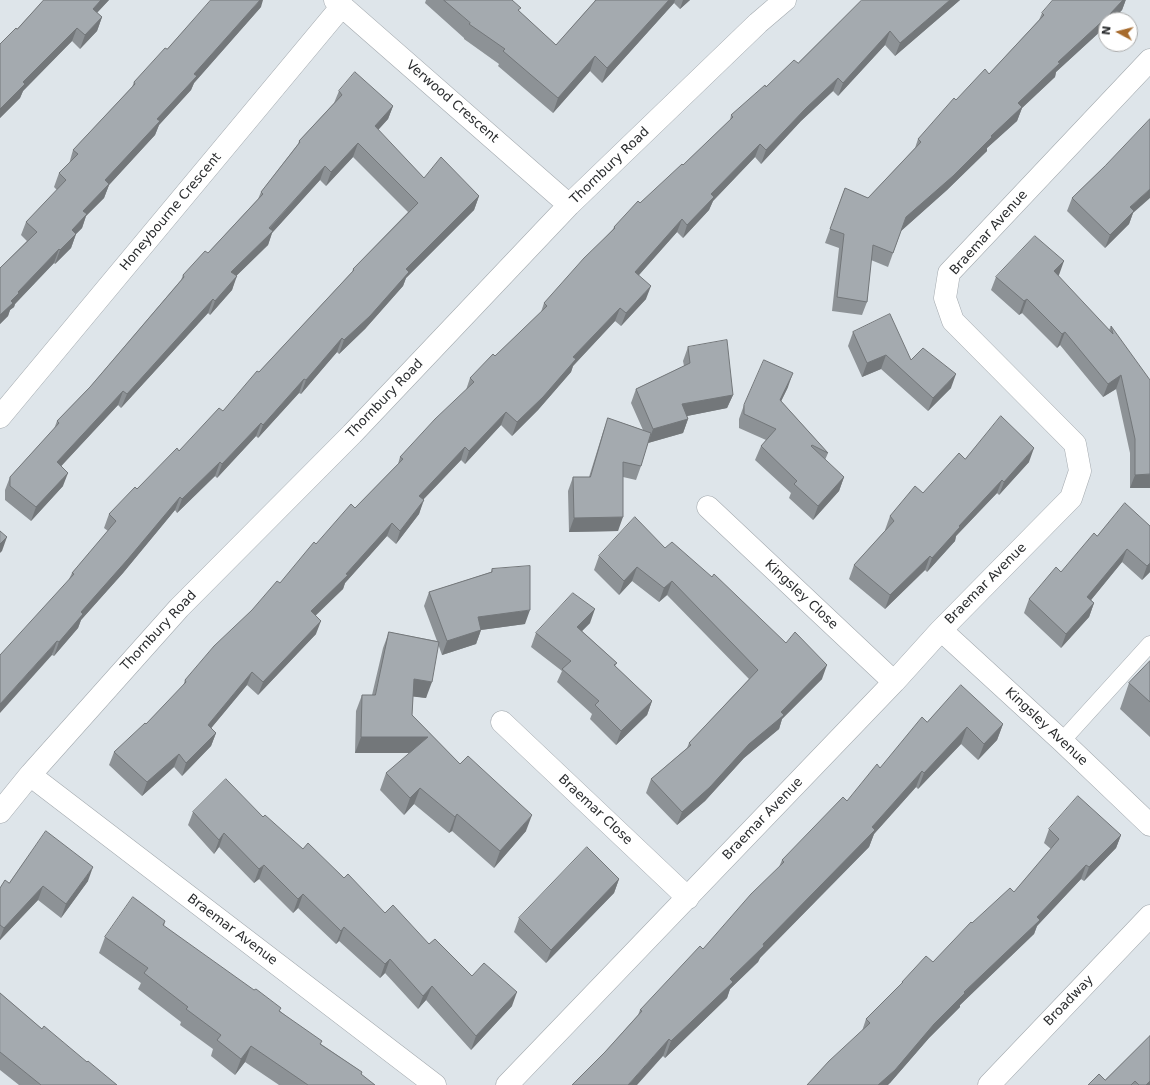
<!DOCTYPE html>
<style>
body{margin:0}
#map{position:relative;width:1150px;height:1085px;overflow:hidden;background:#dee5ea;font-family:"DejaVu Sans",sans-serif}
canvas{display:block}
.north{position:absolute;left:1098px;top:12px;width:40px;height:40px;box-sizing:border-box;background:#fff;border:1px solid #aaabab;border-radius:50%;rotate:277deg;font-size:11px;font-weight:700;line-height:16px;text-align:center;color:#2a2c2e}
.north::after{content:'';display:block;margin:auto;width:14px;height:18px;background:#a76b2d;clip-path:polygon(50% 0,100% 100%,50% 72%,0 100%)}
</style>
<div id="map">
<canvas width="1150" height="1085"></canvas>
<div class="north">N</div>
</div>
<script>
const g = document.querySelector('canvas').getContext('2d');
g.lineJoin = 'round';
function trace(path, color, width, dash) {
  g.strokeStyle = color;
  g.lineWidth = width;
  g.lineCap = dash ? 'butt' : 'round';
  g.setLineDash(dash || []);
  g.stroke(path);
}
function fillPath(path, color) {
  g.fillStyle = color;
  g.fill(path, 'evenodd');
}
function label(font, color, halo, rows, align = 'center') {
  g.font = font + ' "DejaVu Sans",sans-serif';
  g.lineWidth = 3;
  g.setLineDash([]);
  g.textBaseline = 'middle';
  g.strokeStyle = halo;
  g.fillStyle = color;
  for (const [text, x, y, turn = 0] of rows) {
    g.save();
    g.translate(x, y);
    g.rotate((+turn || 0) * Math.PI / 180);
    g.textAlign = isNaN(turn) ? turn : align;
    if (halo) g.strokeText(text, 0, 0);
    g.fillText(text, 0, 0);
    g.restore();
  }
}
const service = new Path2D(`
 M1062 741 1150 644`);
const minor = new Path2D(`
 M335 0 569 205
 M0 417 342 6
 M708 507 894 682
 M941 630 1062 741 1150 825
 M502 722 688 898
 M30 775 435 1085
 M0 812 30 775 179 608 352 434 569 205 758 23 785 0
 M507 1085 894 682 941 630 1071 498 1080 471 1075 444 953 321 945 298 949 273 1150 60
 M989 1085 1150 916`);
const wall = new Path2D(`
 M44 0H109L97 13 102 17 97 31 80 49 72 41 23 91 20 98 0 118V44L17 29Z
 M426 0H512L520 12 556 45 594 2 595 0H690L680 9 674 3 602 83 590 71 553 113 498 66 499 64 464 39V38L425 3Z
 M862 0H960L895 56 885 45 838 96 833 91 801 121 761 164 755 157 713 201 709 210 683 238 677 232 639 275 646 299 621 326 615 321 573 366 571 372 538 410 512 436 501 425 465 464 461 460 423 500 419 514 396 544 387 536 345 583 343 589 315 615 316 634 258 695 247 685 211 728 216 733 211 746 182 776 174 767 142 796 109 765 114 752 146 724 183 686 185 680 252 610 280 583 316 544 355 508 398 464 400 457 466 390 470 378 495 356 541 312 544 303 613 229 614 227 640 203 683 165 730 120 731 115 766 87 798 63Z
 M1125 2 1122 10 1104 28 1056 72 1055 77 1022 108 1017 121 987 148V151L947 190 901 231 888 267 871 260 867 302 862 315 832 311 839 248 825 243 845 188 868 198 915 148 918 139 956 100 989 74 1039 20 1042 13Z
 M261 7 194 83 191 90 159 125 155 135 109 185 104 198 86 216 82 228 76 234 71 248 55 264 54 263 15 304 14 307 10 310 8 316 0 324V268L27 241 21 235 26 222 57 190 54 187 59 173 69 164 73 150 132 87 134 82 167 49Z
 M339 91 393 106 388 119 378 130 424 178 479 196 474 210 406 278 403 286 365 329 339 354 337 352 301 394 299 393 258 438 256 436 217 478 215 476 177 513 175 510 123 573 81 620 78 628 54 656 52 655 69 579 72 573 108 531 104 528 109 514 223 411 259 372 352 272 353 269 408 212 353 157 326 186 320 180 272 233 268 245 236 276 232 290 210 315 208 313 121 408 118 405 61 466 63 486 31 521 5 500V490L10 477 54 429 57 421 90 387 181 280 183 275 208 253 258 199 261 192 298 144 299 141 334 103Z
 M1105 166 1133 213 1129 224 1105 248 1067 211 1072 198Z
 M1059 275 1058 276 1109 330 1111 326 1150 488H1130V453L1116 389 1103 397 1060 345 1057 348 1022 313 1019 315 991 290 996 277Z
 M853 332 911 360 951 388 928 411 881 369 862 377 848 346Z
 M688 347 733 395 727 408 687 416 688 419 683 433 648 443V442L641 466 636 480 623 477 618 531 569 532 568 491 573 477H589L603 432 608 418 643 430 631 403 636 389 684 366 683 361Z
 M788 387 781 401 828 453 825 460 844 477 839 491 813 520 789 498 791 493 755 460 761 446 766 440 739 428V419L744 405Z
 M965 459 1029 462 999 495 997 493 956 536 955 541 927 572 925 570 885 609 849 579 854 565 885 531V530L890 516 923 493Z
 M1150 526V572L1142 580 1122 562 1091 600 1094 603 1089 617 1061 648 1024 613 1029 599 1061 572 1097 536Z
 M665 548 822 679 782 719 779 729 744 758 705 801 677 825 646 793 651 779 687 748 689 743 749 679 667 595 659 602 632 581 619 595 594 570 599 556Z
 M492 569 525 624 481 630 476 644 442 655 438 644 426 698 413 696 412 715 460 764 526 831 494 868 452 831 449 833 414 804 404 815 380 790 386 773 410 753H355L356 711 362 695H372L383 648 389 632 437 641 424 606 429 592 491 572Z
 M590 623 582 631 617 663 615 666 652 701 647 715 616 745 590 719 592 714 557 682 562 671 531 647 536 633Z
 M1150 661V737L1120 709 1129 683Z
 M927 722 1003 724 997 740 978 760 961 744 918 789 916 787 874 834 869 847 760 958 758 962 730 989 727 998 665 1058 663 1056 605 1052 638 1015 640 1010 703 949 779 867 782 860 847 801 880 768Z
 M193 812 263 817 303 849 344 878 385 913 429 944 512 1006 471 1050 426 1000 418 1009 385 973 380 978 339 941 336 944 298 908 293 913 259 879 254 883 219 847 214 854 188 825Z
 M1049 829 1121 835 1116 848 1084 881 1081 879 1037 926 1034 934 960 1005V1007L929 1038 890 1083 862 1031 866 1019 901 985 902 982 933 962 972 923 1014 892 1051 849 1044 843Z
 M619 879 614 893 546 963 514 932 519 918Z
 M88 881 61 918 38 900 0 940V888L9 883Z
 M165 921 164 926 280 1011 321 1044 362 1072 361 1075 375 1085H279L245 1062 235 1075 211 1056 213 1049 180 1025 181 1022 138 989 141 983 99 953 105 937Z
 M0 993 42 1029 117 1085H19L0 1070Z
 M1150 1036V1085H1088L1105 1080Z`);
const shadedWall = new Path2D(`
 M101 0H109L88 22 93 9Z
 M260 0H263L261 7 194 83 191 90 159 125 155 135 109 185 104 198 86 216 82 228 70 240 76 234 71 248 55 264 60 250 83 211 105 180 194 74Z
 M669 0H675L674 3 602 83 607 68Z
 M683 0H690L680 9Z
 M950 0H960L895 56 900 43Z
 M1121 0H1126L1125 2 1122 10 1112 20H1106V26L1104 28 1056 72 1055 77 1022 108 1017 121 987 148V151L947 190 901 231 888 267 906 217 991 136 1018 103 1058 62Z
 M102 17 97 31 80 49 85 35Z
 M77 28 72 41 23 91 20 98 0 118V109L23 82Z
 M890 31 885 45 838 96 843 83Z
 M595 56 590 71 553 113 558 98Z
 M838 78 833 91 801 121 761 164 766 150 806 108Z
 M393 106 388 119 369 140 375 126Z
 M358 143 353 157 326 186 331 172Z
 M760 144 755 157 713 201 709 210 683 238 687 225 711 194Z
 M325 166 320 180 272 233 268 245 226 286 231 272Z
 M1150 189V198L1133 213 1129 224 1105 248 1110 235 1130 207Z
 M479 196 474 210 406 278 403 286 365 329 339 354 344 340 406 269Z
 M682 219 677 232 630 285 635 272Z
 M59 249 54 263 15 304 14 307 10 310 8 316 0 324V315L11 301 18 292Z
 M1064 261 1059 275 1049 285 1054 271Z
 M237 276 232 290 210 315 215 301Z
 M651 286 646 299 621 326 626 313Z
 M213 299 208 313 121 408 127 394Z
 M1027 299 1022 313 1019 315 1024 301Z
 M620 308 615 321 573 366 571 372 538 410 512 436 517 422 573 357Z
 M1065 332 1060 345 1057 348 1062 334Z
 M342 338 337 352 301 394 306 380Z
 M886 355 881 369 862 377 867 363Z
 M793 373 788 387 775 414 780 400Z
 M956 374 951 388 928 411 933 398Z
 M1121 375 1116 389 1103 397 1108 384Z
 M304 379 299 393 258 438 263 425Z
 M123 391 118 405 52 476 57 462Z
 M733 395 727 408 677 418 682 404Z
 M506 412 501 425 465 464 469 451Z
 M688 419 683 433 648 443 653 429Z
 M261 423 256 436 217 478 222 464Z
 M465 447 461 460 414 509 419 496Z
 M1034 448 1029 462 999 495 1004 482Z
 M220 462 215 476 177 513 182 499Z
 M68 473 63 486 31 521 36 507Z
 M1150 474V488H1130L1135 475Z
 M844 477 839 491 813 520 818 506Z
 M1002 480 997 493 956 536 955 541 927 572 932 558 959 526Z
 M180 497 175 510 123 573 81 620 78 628 54 656 59 642 81 612Z
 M424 500 419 514 396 544 400 531Z
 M623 517 618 531 569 532 574 518Z
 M392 523 387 536 345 583 343 589 306 625 311 611 346 574Z
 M7 537 2 551 0 553V544Z
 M1127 549 1122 562 1082 611 1087 597Z
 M930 556 925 570 885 609 890 595Z
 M1150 563V572L1142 580 1147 566Z
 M637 567 632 581 619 595 624 581Z
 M672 581 667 595 659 602 664 588Z
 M1094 603 1089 617 1061 648 1066 634Z
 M595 609 590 623 572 641 577 627Z
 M530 610 525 624 473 631 478 617Z
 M321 621 316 634 258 695 263 682Z
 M481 630 476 644 442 655 447 641Z
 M57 641 52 655 0 713V704Z
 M827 665 822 679 782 719 779 729 744 758 705 801 677 825 682 812Z
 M252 672 247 685 203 738 208 725Z
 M414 679 432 682 426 698 408 696Z
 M652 701 647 715 616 745 621 731Z
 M1003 724 997 740 978 760 984 744Z
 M967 727 961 744 918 789 924 773Z
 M216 733 211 746 182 776 186 763Z
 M361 737H428L422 753H355Z
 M179 754 174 767 142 796 147 782Z
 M922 771 916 787 874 834 869 847 760 958 758 962 730 989 727 998 665 1058 671 1041 763 944 872 827Z
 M420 788 414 804 404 815 410 798Z
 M457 814 452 831 449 833 455 817Z
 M532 815 526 831 494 868 500 851Z
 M224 833 219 847 214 854 219 840Z
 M1121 835 1116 848 1084 881 1089 867Z
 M264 865 259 879 254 883 259 869Z
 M1086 865 1081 879 1037 926 1034 934 960 1005V1007L929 1038 890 1083 888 1085H878L934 1024 1037 917Z
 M93 867 88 881 61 918 66 904Z
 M619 879 614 893 546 963 551 950Z
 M43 886 38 900 0 940V938L4 928Z
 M303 894 298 908 293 913 298 899Z
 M344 927 339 941 336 944 341 931Z
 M390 959 385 973 380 978 385 964Z
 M432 986 426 1000 418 1009 423 996Z
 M517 992 512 1006 471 1050 476 1036Z
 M669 1039 663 1056 637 1085H628Z
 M251 1046 245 1062 235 1075 241 1059Z
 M1150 1081V1085H1146Z`);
const building = new Path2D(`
 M44 0H101L93 9 102 17 85 35 77 28 23 82 25 84 0 109V44L16 28 17 29Z
 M211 0H260L194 74 197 76 157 119 160 121 105 180 109 184 83 211 87 214 72 230 76 234 60 250 59 249 18 292 19 293 11 301 13 303 0 315V268L37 232 26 222 66 180 59 173 78 154 73 150 135 84 134 82 165 48 167 49Z
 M444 0H512L521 8 518 10 556 45 596 0H669L607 68 595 56 558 98 503 51 505 49 469 24 470 23Z
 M862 0H950L900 43 890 31 843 83 838 78 806 108 766 150 760 144 711 194 714 197 687 225 682 219 635 272 651 286 626 313 620 308 573 357 576 359 543 397 517 422 506 412 469 451 465 447 419 496 424 500 400 531 392 523 346 574 348 575 311 611 321 621 263 682 252 672 208 725 216 733 186 763 179 754 147 782 114 752 145 723 146 724 186 682 185 680 214 646 252 610 277 581 280 583 314 542 316 544 351 504 355 508 403 459 400 457 435 419 474 382 470 378 493 354 495 356 547 306 544 303 584 258 615 228 614 227 638 201 640 203 682 164 683 165 733 117 731 115 765 85 766 87 794 60 798 63Z
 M1053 0H1123L1109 15 1058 62 1060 63 1018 103 1022 107 991 136 992 137 953 176 906 217 893 253 873 245 867 302 837 297 844 234 830 229 845 188 868 198 921 142 918 139 954 98 956 100 985 69 989 74 1044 15 1042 13Z
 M355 72 393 106 375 126 424 178 441 157 479 196 406 269 409 272 370 316 344 340 342 338 306 380 304 379 263 425 261 423 222 464 220 462 182 499 180 497 128 559 81 612 83 614 59 642 57 641 0 704V655L74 574 72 573 116 521 109 514 135 487 137 489 177 448 179 451 219 408 223 411 257 371 259 372 354 270 353 269 418 203 358 143 331 172 325 166 269 228 273 231 231 272 237 276 215 301 213 299 127 394 123 391 57 462 68 473 36 507 10 486V477L59 423 57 421 90 387 184 277 183 275 205 251 208 253 263 194 261 192 300 142 299 141 342 95 339 91Z
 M1150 119V189L1130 207 1134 211 1110 235 1072 198 1105 166Z
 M1035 236 1064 261 1054 271 1113 334 1111 326 1150 380V474L1135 475V439L1121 375 1108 384 1065 332 1062 334 1027 299 1024 301 996 277Z
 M890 314 911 360 923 348 956 374 933 398 886 355 867 363 853 332Z
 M727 340 733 395 682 404 688 419 653 429 636 389 690 363 688 347Z
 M764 360 793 373 780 400 828 453 812 445 811 446 844 477 818 506 794 484 797 481 761 446 776 429 744 414V405Z
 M1001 416 1034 448 1004 482 1002 480 959 526 960 527 932 558 930 556 890 595 854 565 894 521 890 516 915 486 923 493 959 453 965 459Z
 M608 418 651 433 641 466 623 462V517L574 518 573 477H590Z
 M1125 503 1150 526V563L1147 566 1127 549 1087 597 1094 603 1066 634 1029 599 1056 567 1061 572 1094 533 1097 536Z
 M635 517 665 548 672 542 712 577 714 574 786 643 795 632 827 665 781 712 784 715 749 744 710 787 682 812 651 779 691 745 689 743 758 670 672 581 664 588 637 567 624 581 599 556Z
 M0 531 7 537 0 544Z
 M530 566V610L478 617 481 630 447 641 429 592 492 572V569Z
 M573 593 595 609 577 627 617 663 614 665 652 701 621 731 595 705 599 701 562 669 571 661 536 633Z
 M389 632 439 642 432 682 414 679 412 715 460 764 468 756 532 815 500 851 457 814 455 817 420 788 410 798 386 773 428 737H361L362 695H375Z
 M1150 661V702L1129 683Z
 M961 685 1003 724 984 744 967 727 924 773 922 771 872 827 875 830 763 944 764 946 730 979 733 982 671 1041 669 1039 628 1085H572L605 1052 642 1011 640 1010 700 946 703 949 751 894 784 862 782 860 843 797 847 801 877 764 880 768 922 717 927 722Z
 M226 779 263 817 265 815 303 849 308 843 344 878 348 874 385 913 393 905 429 944 435 939 472 976 484 963 517 992 476 1036 432 986 423 996 390 959 385 964 344 927 341 931 303 894 298 899 264 865 259 869 224 833 219 840 193 812Z
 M1078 796 1121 835 1089 867 1086 865 1037 917 1040 920 964 992 965 993 934 1024 895 1070 878 1085H807L829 1061 870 1023 866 1019 903 982H902L926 956 933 962 971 922 972 923 1010 888 1014 892 1059 839 1049 829Z
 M46 831 93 867 66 904 43 886 4 928 0 925V888L5 880 9 883Z
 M587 847 619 879 551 950 519 918Z
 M133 897 165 921 163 925 254 990 256 989 281 1008 279 1011 322 1041 320 1044 362 1072 361 1074 375 1085H308L251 1046 241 1059 217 1040 221 1035 186 1009 188 1007 144 973 148 968 105 937Z
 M0 993 42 1029 44 1026 87 1062 88 1061 117 1085H41L0 1052Z
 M1150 1036V1081L1146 1085H1139L1135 1081 1131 1085H1088L1099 1074 1105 1080Z`);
const streetNames = [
 ["Verwood Crescent",452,102,41],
 ["Thornbury Road",610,166,-44],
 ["Honeybourne Crescent",171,212,-50],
 ["Braemar Avenue",989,233,-48],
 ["Thornbury Road",385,399,-46],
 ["Braemar Avenue",986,584,-45],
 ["Kingsley Close",801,595,43],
 ["Thornbury Road",159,631,-47],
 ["Kingsley Avenue",1046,727,43],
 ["Braemar Close",595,810,43],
 ["Braemar Avenue",763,819,-46],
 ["Braemar Avenue",232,930,37],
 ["Broadway",1069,1001,-46]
];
trace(service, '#a3a9ae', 17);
trace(minor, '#a3a9ae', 23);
trace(service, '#fff', 16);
trace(minor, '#fff', 22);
fillPath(wall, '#8d9296');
fillPath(shadedWall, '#73777a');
fillPath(building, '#a4aaaf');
trace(building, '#73777a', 1);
label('13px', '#2a2c2e', '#fff', streetNames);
</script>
